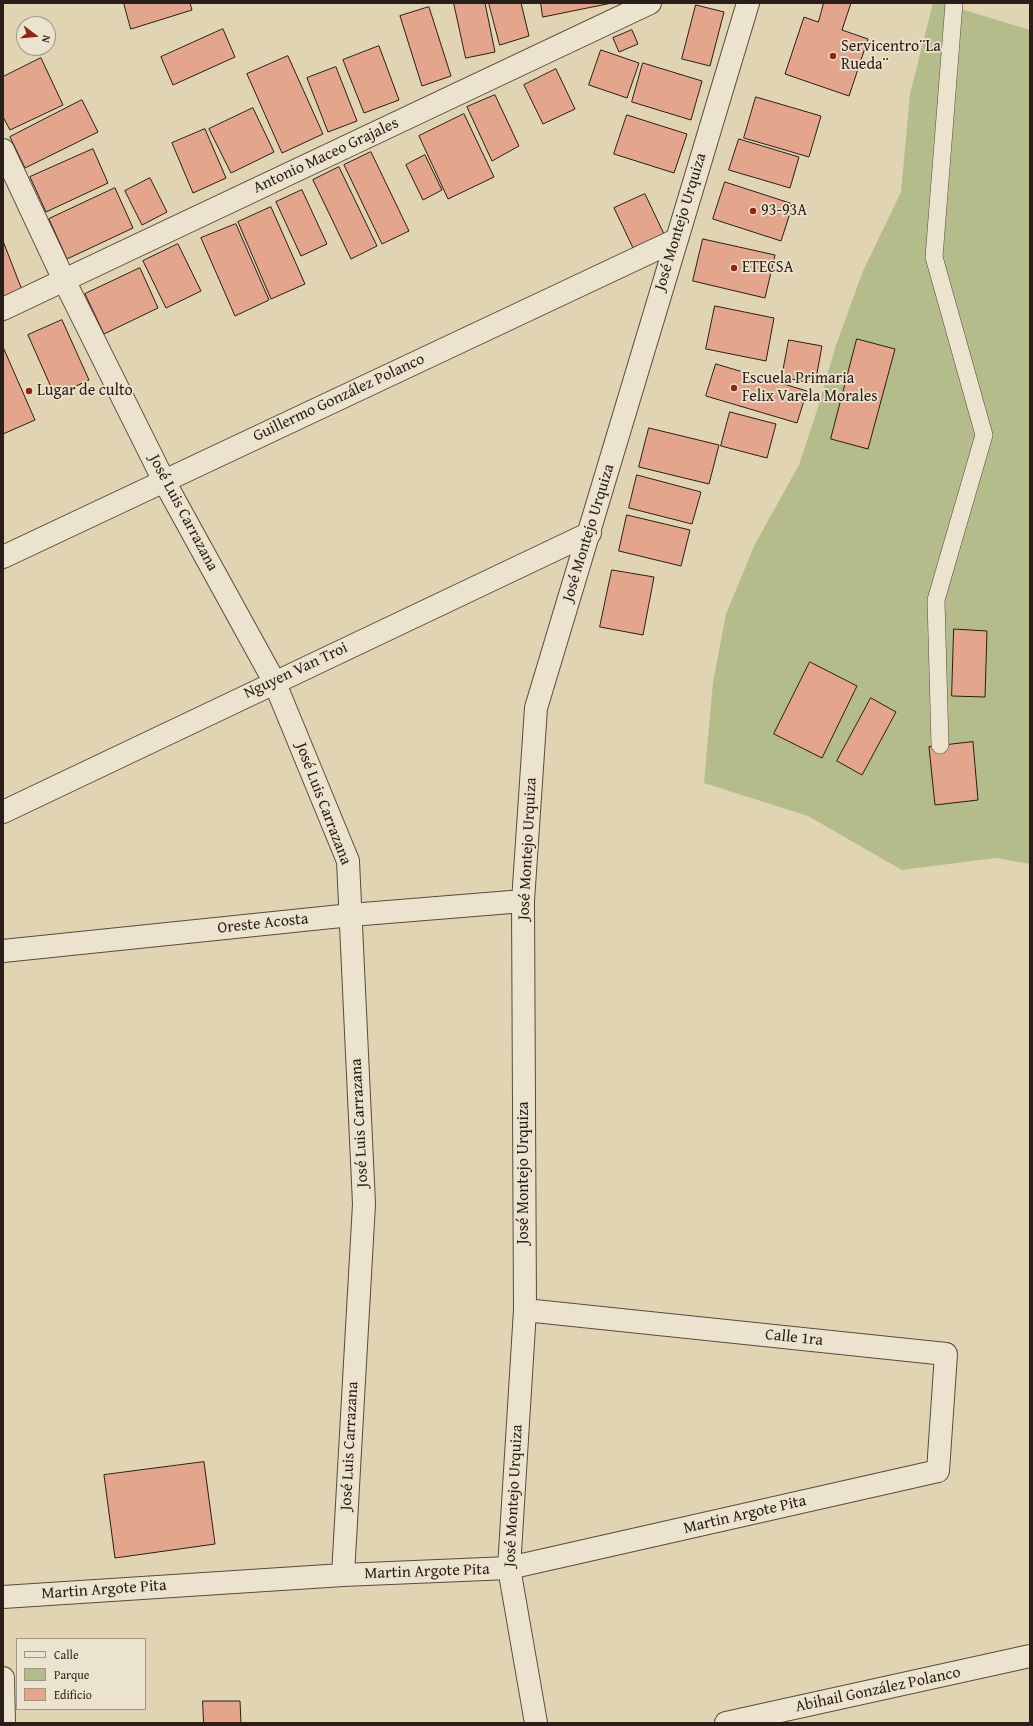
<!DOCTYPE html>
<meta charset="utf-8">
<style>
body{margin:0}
#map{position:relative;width:1033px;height:1726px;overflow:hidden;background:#e1d4b3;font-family:"Gentium Book Plus",serif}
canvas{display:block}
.frame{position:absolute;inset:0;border:4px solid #2b1d17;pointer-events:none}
.legend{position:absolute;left:16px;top:1638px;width:130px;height:72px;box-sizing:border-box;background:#ece3ce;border:1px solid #9f9485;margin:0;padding:5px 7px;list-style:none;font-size:12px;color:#2b1d17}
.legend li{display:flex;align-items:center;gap:8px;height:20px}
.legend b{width:20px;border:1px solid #9f9485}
.north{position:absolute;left:16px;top:16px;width:40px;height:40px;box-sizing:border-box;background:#ece3ce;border:1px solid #9f9485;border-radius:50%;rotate:106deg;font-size:11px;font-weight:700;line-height:16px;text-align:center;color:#2b1d17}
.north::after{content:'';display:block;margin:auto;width:14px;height:18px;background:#8f2418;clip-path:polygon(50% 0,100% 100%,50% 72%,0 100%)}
</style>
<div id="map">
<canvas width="1033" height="1726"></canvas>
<div class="frame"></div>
<ul class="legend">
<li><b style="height:5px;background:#ece3ce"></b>Calle</li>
<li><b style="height:11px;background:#b5bc8b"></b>Parque</li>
<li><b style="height:11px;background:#e3a68d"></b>Edificio</li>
</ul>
<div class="north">N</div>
</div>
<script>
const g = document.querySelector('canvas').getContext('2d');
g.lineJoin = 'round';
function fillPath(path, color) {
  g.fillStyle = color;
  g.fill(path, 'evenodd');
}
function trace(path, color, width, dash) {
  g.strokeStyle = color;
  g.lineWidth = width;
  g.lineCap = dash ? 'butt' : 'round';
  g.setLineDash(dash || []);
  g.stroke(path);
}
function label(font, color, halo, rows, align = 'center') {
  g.font = font + ' "Gentium Book Plus",serif';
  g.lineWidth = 3.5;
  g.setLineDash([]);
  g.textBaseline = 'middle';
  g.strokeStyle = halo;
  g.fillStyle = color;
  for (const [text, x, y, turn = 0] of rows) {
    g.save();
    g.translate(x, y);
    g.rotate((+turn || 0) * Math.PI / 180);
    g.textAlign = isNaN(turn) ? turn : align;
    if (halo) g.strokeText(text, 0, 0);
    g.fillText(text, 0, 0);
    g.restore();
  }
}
const green = new Path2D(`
 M933 3H941L1030 30V864L996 858 902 870 808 816 704 783 713 682 726 614 755 544 799 465 819 404 836 345 863 271 901 192 910 94Z`);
const building = new Path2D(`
 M124 3H190L192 10 131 29Z
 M454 3H485L495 52 466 58Z
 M489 3H521L529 36 500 45Z
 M541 3H612L543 17Z
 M824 3H851L842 30 868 39 849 96 785 74 804 17 818 22Z
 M696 5 724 12 710 66 682 59Z
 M429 7 451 76 422 86 400 16Z
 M223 29 235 57 173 85 161 57Z
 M632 30 638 44 619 52 613 38Z
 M379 46 399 100 364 113 343 60Z
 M601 50 639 63 627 98 589 85Z
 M288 56 323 134 282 153 247 74Z
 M41 58 63 105 10 130 3 117V77Z
 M643 63 702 81 691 120 632 102Z
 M336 67 357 121 328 132 307 78Z
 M556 69 575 109 543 124 524 85Z
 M495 95 519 146 492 161 467 107Z
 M756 97 821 116 809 157 744 138Z
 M82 100 98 132 25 168 10 137Z
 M253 108 274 152 231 173 209 129Z
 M464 114 494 177 448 199 419 136Z
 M627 115 687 134 674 173 614 154Z
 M205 129 226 178 193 193 172 143Z
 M739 139 799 157 790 188 729 170Z
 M93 149 108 183 46 212 30 177Z
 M371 152 409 231 382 244 344 165Z
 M425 155 442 190 423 200 406 165Z
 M339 167 377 246 351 259 313 180Z
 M150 178 167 212 142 225 125 191Z
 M725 182 793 204 781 241 713 219Z
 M115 188 133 228 67 259 49 219Z
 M302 190 327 244 301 256 276 202Z
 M645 194 664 234 633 248 614 208Z
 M271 207 305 284 271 299 238 222Z
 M236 224 269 300 235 316 201 238Z
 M703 239 775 255 765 298 693 281Z
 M3 241 22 290 3 297Z
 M178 244 201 291 166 308 143 261Z
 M140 268 158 308 104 334 85 294Z
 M715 306 774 318 766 361 706 349Z
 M62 320 89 380 55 396 28 335Z
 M857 339 895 349 868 449 831 439Z
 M789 340 822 346 815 384 782 377Z
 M3 347 35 420 3 434Z
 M716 364 807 391 797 423 706 396Z
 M730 412 776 424 767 458 721 446Z
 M649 428 719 445 709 484 639 467Z
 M637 475 701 492 692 524 629 508Z
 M627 515 690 530 681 566 619 551Z
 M612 570 654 577 643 635 600 627Z
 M954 629 987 631 985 697 952 696Z
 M810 662 857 686 822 758 774 734Z
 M871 698 896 712 862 775 837 761Z
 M973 742 978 800 935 805 929 747Z
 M204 1462 215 1544 115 1558 104 1475Z
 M203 1701H240L241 1723H204Z`);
const service = new Path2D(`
 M940 745 936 600 984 435 934 257 954 3`);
const minor = new Path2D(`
 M3 150 64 280 164 481 274 681 348 861 364 1204 343 1575
 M3 309 650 3
 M3 557 676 240
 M3 812 590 533
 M3 951 351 915 523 901
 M3 1597 343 1575 509 1568 938 1471 946 1354 525 1310
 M3 1678 4 1723
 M536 1723 509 1568 525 1310 523 901 536 708 748 3
 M726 1723 1030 1656`);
const markers = [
 [833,56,4,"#8f2418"],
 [753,211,4,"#8f2418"],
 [734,268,4,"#8f2418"],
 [734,388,4,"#8f2418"],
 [29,391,4,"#8f2418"]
];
const poiNames = [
 ["Servicentro¨La",841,47],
 ["Rueda¨",841,65],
 ["93-93A",761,211],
 ["ETECSA",742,268],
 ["Escuela Primaria",742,379],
 ["Felix Varela Morales",742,397],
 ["Lugar de culto",37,391]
];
const streetNames = [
 ["Antonio Maceo Grajales",326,156,-25],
 ["José Montejo Urquiza",681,222,-73],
 ["Guillermo González Polanco",339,398,-25],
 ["José Luis Carrazana",183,513,62],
 ["José Montejo Urquiza",589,533,-73],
 ["Nguyen Van Troi",296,671,-25],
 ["José Luis Carrazana",323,804,69],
 ["José Montejo Urquiza",528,849,-87],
 ["Oreste Acosta",263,924,-6],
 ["José Luis Carrazana",360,1123,-93],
 ["José Montejo Urquiza",524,1173,-90],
 ["Calle 1ra",794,1338,6],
 ["José Luis Carrazana",350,1446,-87],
 ["José Montejo Urquiza",514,1496,-87],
 ["Martin Argote Pita",745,1515,-13],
 ["Martin Argote Pita",427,1572,-2],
 ["Martin Argote Pita",104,1590,-4],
 ["Abihail González Polanco",878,1690,-12]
];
fillPath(green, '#b5bc8b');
fillPath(building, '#e3a68d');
trace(building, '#2b1d17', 1);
trace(service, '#584b3e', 18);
trace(minor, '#584b3e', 24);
trace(service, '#ece3ce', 17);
trace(minor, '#ece3ce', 22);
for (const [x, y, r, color] of markers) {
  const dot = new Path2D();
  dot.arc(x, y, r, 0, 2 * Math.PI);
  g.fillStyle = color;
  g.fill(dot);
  trace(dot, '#ece3ce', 1.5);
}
label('16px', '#2b1d17', '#ece3ce', poiNames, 'left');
label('16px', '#2b1d17', '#ece3ce', streetNames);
</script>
